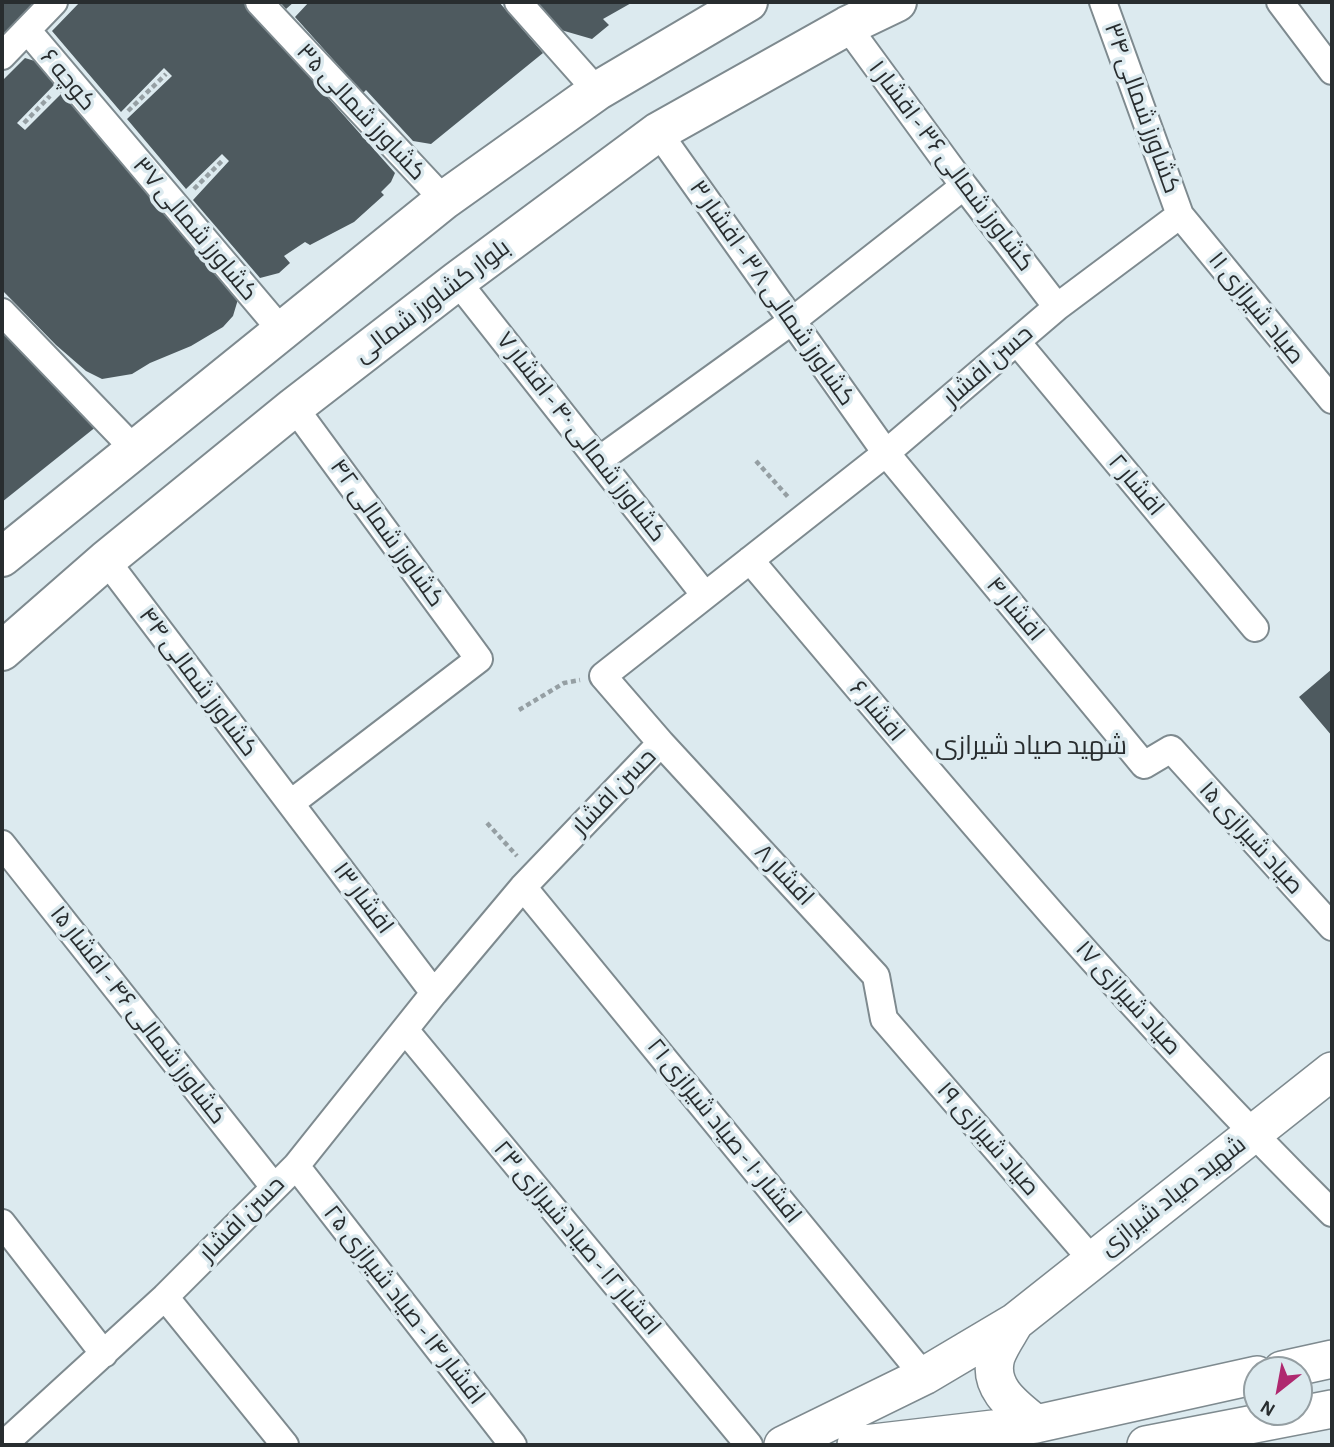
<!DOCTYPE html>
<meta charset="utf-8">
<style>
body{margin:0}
#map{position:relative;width:1334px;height:1447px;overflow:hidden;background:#dceaef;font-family:"Alegreya Sans",sans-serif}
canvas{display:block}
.frame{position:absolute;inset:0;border:4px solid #282d2f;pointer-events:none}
.north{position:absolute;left:1243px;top:1356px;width:70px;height:70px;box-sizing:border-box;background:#dceaef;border:2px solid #949ea2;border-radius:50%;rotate:211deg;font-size:19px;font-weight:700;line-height:28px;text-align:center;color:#282d2f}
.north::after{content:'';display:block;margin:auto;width:24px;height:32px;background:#af296f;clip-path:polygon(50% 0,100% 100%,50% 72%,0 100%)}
</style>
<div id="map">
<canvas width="1334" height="1447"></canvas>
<div class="frame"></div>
<div class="north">N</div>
</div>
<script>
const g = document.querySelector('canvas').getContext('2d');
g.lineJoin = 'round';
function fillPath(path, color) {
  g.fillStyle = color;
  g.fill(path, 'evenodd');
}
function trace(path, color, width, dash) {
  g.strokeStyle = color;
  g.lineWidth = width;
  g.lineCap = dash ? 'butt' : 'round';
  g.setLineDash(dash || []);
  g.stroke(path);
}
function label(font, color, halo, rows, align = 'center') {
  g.font = font + ' "Alegreya Sans",Cairo,sans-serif';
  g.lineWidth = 7;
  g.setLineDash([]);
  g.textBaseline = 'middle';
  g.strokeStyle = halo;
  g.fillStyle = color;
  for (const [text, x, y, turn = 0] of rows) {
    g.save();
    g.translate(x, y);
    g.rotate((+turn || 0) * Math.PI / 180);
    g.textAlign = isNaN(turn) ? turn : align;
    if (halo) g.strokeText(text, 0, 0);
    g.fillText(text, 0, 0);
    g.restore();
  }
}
const building = new Path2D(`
 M2 2H40L2 40Z
 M80 2H243L395 173 391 182 381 192 384 195 354 222 310 245 305 242 284 256 290 263 279 273 260 278 193 200 229 161 222 154 186 189 127 119 172 76 164 68 121 112 52 31Z
 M280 2H294L286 9Z
 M309 2H499L543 53 431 144 413 141 366 90 363 93 295 17Z
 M535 2H633L603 19 609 25 592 39 561 30Z
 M25 58 38 62 57 82 17 123 25 130 64 91 239 296 233 316 223 327 191 346 150 363 132 374 102 379 86 371 56 345 2 290V81Z
 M2 326 97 426 2 502Z
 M1332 669V736L1299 697Z`);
const path = new Path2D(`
 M128 111 166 74
 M24 123 50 96
 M194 189 222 161
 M756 461 789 498
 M519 710 564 683 580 680
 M487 823 517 856`);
const street = new Path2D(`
 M259 2 444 200
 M518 2 597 91
 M1103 2 1180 215 1332 400
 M1280 2 1332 71
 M847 26 964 186 1057 307
 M27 30 281 330
 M2 56 54 2
 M658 132 886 453 1144 765 1171 749 1332 927
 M457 281 704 594
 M2 312 134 449
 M1017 342 1255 628
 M599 460 792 321 964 186
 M106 560 434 993
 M750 560C938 783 1125 1008 1332 1213
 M661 743 876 976 884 1019 1092 1260
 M291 803 479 659 294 407
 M2 844 274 1187
 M523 887 924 1376
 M405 1030 749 1445
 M296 1166 513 1445
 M2 1223 104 1354
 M165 1297 285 1445
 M3 1445 165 1297 296 1166 434 993 523 887 661 743 603 676 886 453 1057 307 1180 215`);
const secondary = new Path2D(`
 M1015 1322C1009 1333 1000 1345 996 1357 987 1388 1015 1407 1036 1424
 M1282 1370 1332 1359
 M783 1445 924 1376 1015 1322 1332 1071
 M856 1445 1036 1424 1257 1375
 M1146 1445 1332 1409`);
const primary = new Path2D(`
 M2 557 444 200 597 91 748 2
 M2 651 106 560 294 407 457 281 658 132 847 26 897 2`);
const streetNames = [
 ["کوچه ۶",68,80,50],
 ["کشاورز شمالی ۳۴",1142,108,70],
 ["کشاورز شمالی ۳۵",361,112,47],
 ["کشاورز شمالی ۳۶ - افشار ۱",951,166,53],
 ["کشاورز شمالی ۳۷",195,229,50],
 ["کشاورز شمالی ۳۸ - افشار ۳",772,293,55],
 ["بلوار کشاورز شمالی",432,301,-37],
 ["صیاد شیرازی ۱۱",1256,308,51],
 ["حسن افشار",988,366,-41],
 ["کشاورز شمالی ۴۰ - افشار ۷",581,437,52],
 ["افشار ۲",1136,485,50],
 ["کشاورز شمالی ۴۲",387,533,54],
 ["افشار ۴",1015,609,50],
 ["کشاورز شمالی ۴۴",198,682,53],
 ["افشار ۶",877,711,50],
 ["حسن افشار",614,792,-46],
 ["صیاد شیرازی ۱۵",1251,838,48],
 ["افشار ۸",784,875,47],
 ["افشار ۱۳",363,898,53],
 ["صیاد شیرازی ۱۷",1128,998,48],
 ["کشاورز شمالی ۴۶ - افشار ۱۵",138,1015,52],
 ["افشار ۱۰ - صیاد شیرازی ۲۱",724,1131,51],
 ["صیاد شیرازی ۱۹",988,1139,49],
 ["شهید صیاد شیرازی",1173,1196,-38],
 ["حسن افشار",242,1219,-45],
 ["افشار ۱۲ - صیاد شیرازی ۲۳",577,1238,50],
 ["افشار ۱۴ - صیاد شیرازی ۲۵",404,1305,52]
];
const neighbourhoodNames = [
 ["شهید صیاد شیرازی",1031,746]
];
fillPath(building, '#4e5a5f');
trace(street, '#7e8a8f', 30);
trace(secondary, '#7e8a8f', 40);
trace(primary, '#7e8a8f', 42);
trace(path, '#959fa3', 4.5, [5, 3.5]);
trace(street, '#fff', 26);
trace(secondary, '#fff', 37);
trace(primary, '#fff', 38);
label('24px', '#282d2f', '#dceaef', streetNames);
label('26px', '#282d2f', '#dceaef', neighbourhoodNames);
</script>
